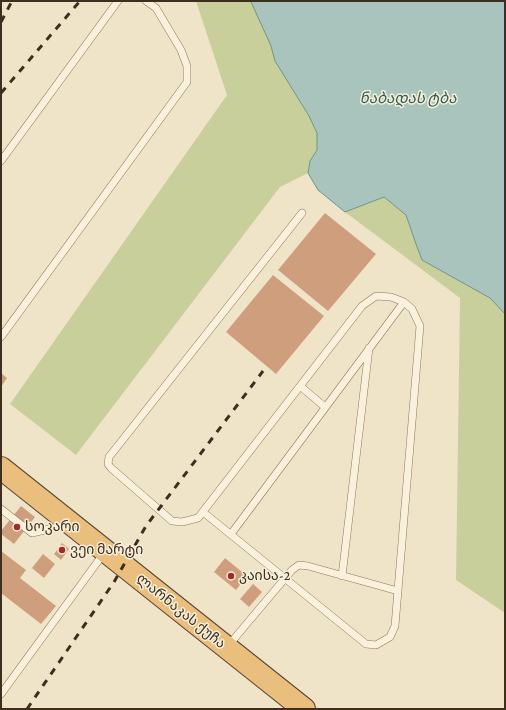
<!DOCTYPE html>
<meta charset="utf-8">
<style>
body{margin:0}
#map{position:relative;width:506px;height:710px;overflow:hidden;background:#f0e4c8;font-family:"Crimson Pro",serif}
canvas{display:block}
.frame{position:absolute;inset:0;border:2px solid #3d2e20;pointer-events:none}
</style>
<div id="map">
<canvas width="506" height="710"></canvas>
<div class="frame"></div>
</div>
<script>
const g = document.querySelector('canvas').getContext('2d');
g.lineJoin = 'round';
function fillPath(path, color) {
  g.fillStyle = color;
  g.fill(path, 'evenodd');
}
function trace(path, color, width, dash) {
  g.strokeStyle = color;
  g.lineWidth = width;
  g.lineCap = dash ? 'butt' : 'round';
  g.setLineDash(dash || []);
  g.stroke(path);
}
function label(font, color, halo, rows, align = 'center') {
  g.font = font + ' "Crimson Pro","Noto Sans Georgian",serif';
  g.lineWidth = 3;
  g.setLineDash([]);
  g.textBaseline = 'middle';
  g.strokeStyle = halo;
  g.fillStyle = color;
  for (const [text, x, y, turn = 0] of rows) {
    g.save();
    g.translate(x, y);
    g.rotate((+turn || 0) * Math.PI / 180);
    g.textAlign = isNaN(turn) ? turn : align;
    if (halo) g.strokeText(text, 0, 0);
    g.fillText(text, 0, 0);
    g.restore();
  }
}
const green = new Path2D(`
 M196 1H251L271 46 275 61 309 116 317 133V150L310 161 308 173 280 187 76 455 10 404 227 95Z
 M384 197 406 215 416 244 422 260 490 298 505 314V613L456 580 460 298 345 212Z`);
const water = new Path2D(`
 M251 1H505V314L490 298 422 260 416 244 406 215 384 197 345 212 318 190 308 173 310 161 317 150V133L309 116 275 61 271 46Z`);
const building = new Path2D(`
 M325 213 376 254 328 311 278 270Z
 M273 275 324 316 276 374 226 332Z
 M1 373 7 378 1 387Z
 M21 506 35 517 14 544 1 534V531Z
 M62 543 69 549 61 560 54 554Z
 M1 551 26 570 20 578 56 606 41 624 1 593Z
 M43 554 55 564 44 578 32 568Z
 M225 558 247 576 236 590 214 572Z
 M253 584 262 592 249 607 240 599Z`);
const service = new Path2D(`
 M1 161 118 1
 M1 337 187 82V66L181 50 156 8 146 1
 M300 386 325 407
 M1 509 32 533 66 525
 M203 512 366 644 376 645 390 637 395 626 420 326 412 309 404 302 391 297 376 296 362 306 198 518 182 522 172 521 111 468 108 464 109 457 302 213
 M231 534 404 302
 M342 576 369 348
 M228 646 292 570 299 565 308 566 398 591
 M1 694 104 553`);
const trunk = new Path2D(`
 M1 468 304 709`);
const rail = new Path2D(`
 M1 22 12 1
 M1 93 80 1
 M27 709 114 582 146 526 263 371`);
const markers = [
 [17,527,4,"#9e2a2b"],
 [62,550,4,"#9e2a2b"],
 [231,576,4,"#9e2a2b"]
];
const poiNames = [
 ["სოკარი",25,527],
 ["ვეი მარტი",70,550],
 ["კაისა-2",239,576]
];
const streetNames = [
 ["ლარნაკას ქუჩა",181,611,39]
];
const waterNames = [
 ["ნაბადას ტბა",408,98]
];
fillPath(green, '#c9cf9b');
fillPath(water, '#a9c4bc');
trace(water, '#6f938a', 1);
fillPath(building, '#cf9f7d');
trace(service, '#8d765c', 8);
trace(trunk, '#5b4430', 24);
trace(service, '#faf1dc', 7);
trace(trunk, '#eabe7c', 22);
trace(rail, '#3d2e20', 3, [7, 7]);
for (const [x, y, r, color] of markers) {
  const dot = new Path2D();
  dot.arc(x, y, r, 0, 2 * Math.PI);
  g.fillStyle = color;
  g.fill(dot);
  trace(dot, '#f7eed8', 1.5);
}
label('14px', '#3d2e20', '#f7eed8', poiNames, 'left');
label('14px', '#3d2e20', '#f7eed8', streetNames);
label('italic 15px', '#2f5d5a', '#f7eed8', waterNames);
</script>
